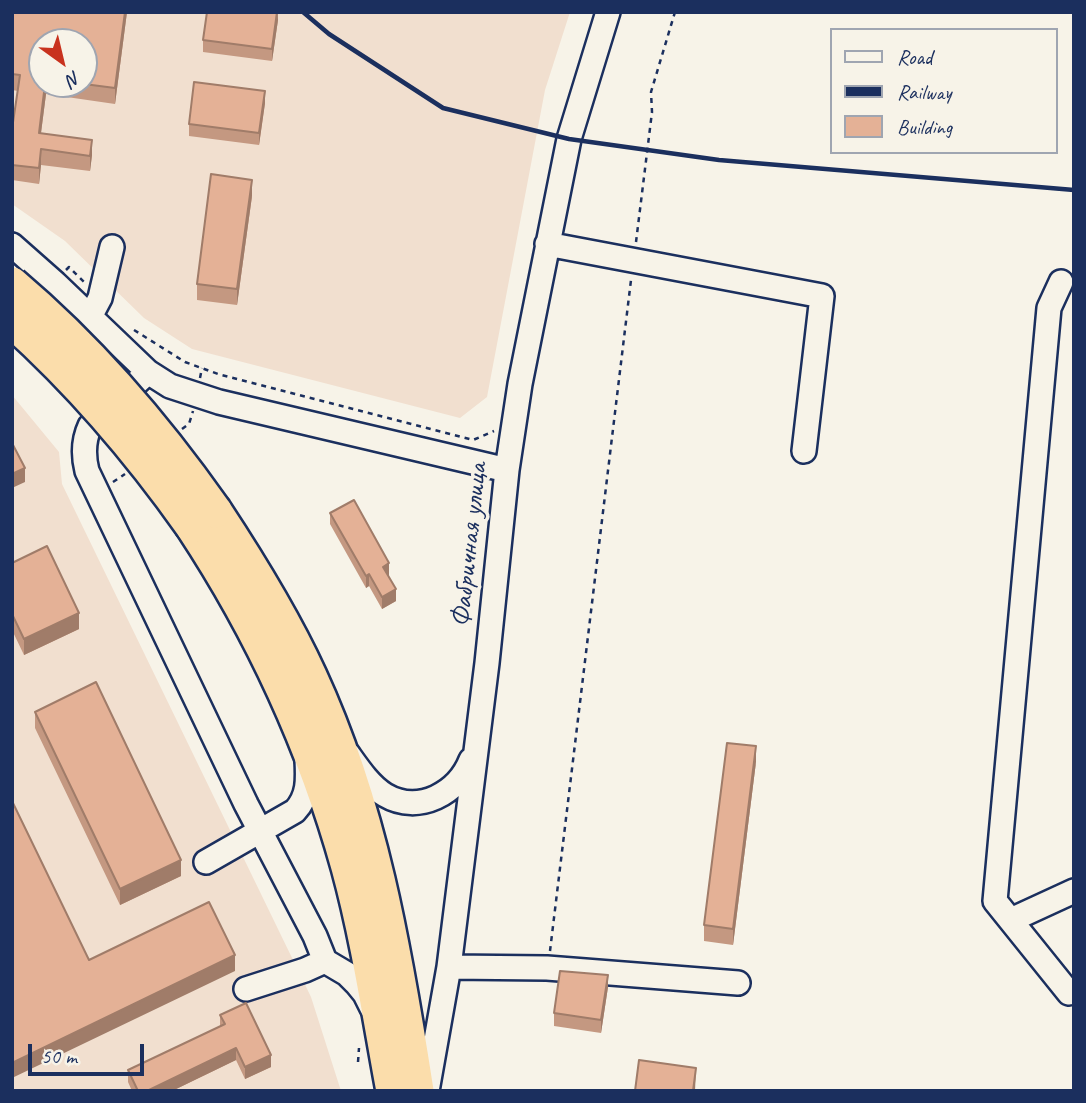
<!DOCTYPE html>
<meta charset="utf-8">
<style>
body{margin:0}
#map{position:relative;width:1086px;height:1103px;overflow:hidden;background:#f7f3e8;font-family:Caveat,sans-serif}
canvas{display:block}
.frame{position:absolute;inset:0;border:14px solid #1b2f5e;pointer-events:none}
.legend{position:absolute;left:830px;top:28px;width:228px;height:126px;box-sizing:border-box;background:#f7f3e8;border:2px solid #9fa5b1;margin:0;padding:9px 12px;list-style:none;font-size:21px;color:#1b2f5e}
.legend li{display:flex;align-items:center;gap:14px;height:35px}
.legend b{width:35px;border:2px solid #9fa5b1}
.north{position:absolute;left:28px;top:28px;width:70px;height:70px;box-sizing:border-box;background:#f7f3e8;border:2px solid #9fa5b1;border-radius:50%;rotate:146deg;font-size:19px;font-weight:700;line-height:28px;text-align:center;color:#1b2f5e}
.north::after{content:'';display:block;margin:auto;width:24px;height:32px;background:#c8321e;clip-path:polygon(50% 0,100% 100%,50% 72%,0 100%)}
.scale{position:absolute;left:28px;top:1044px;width:116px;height:32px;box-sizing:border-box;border:4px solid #1b2f5e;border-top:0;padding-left:9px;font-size:21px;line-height:24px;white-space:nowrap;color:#1b2f5e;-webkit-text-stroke:5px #f7f3e8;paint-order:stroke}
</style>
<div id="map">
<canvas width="1086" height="1103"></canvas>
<div class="frame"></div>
<ul class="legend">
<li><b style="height:9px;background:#f7f3e8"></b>Road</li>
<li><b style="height:9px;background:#1b2f5e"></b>Railway</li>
<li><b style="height:19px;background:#e4b196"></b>Building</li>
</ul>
<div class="north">N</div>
<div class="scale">50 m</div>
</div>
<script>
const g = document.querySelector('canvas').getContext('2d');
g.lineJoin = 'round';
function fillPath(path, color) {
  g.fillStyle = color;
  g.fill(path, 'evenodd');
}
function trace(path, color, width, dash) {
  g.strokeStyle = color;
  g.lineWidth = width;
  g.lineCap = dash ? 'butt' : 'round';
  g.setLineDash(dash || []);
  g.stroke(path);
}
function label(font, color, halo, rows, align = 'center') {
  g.font = font + ' Caveat,sans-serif';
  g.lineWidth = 7;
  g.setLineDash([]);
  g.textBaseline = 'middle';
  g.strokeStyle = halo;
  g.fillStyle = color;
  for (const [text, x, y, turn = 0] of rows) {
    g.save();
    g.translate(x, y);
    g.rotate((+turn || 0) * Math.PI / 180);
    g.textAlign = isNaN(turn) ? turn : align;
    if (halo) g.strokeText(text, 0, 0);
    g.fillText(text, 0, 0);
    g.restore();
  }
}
const built = new Path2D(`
 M12 12H570L545 90 487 397 460 418 192 349 144 318 65 241 12 204ZM42 42H84V84H42Z
 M12 395 59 452 62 484 311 997 341 1091H12Z`);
const path = new Path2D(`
 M636 242 652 112 651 92 675 12
 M66 270 69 267 84 282
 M134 330 185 362 218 374 473 440 494 431
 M200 378 202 368
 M182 429 189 424 193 411
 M113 482 125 474
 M550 951 631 280
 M358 1062 359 1048`);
const minor = new Path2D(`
 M547 244 822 296 804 451
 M12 245 55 283 148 372 170 386 219 402 507 470
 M1061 282 1049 308 995 901 1069 993
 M90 317 100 298 112 247
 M148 372 90 426C83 441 83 455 87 471L246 804 315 936 325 961 347 974 356 983 365 994 372 1008
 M348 754C358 768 370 786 385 795 419 815 458 793 471 760
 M206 862 295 811C309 796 308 779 307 760
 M1011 920 1074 891
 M449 967 547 968 738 983
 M246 989 305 970 325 961
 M427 1091 449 967 487 663 507 470 520 384 569 139 608 12`);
const highway = new Path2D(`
 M215 511C250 564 284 619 310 676 371 808 395 949 417 1091
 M192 526C262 632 314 745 348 867 368 940 379 1016 393 1091`);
const rail = new Path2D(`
 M303 12 329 34 443 108 569 139 719 160 1074 190`);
const highwayBridge = new Path2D(`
 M12 284C90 350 156 427 215 511
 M12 321C81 383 139 451 192 526`);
const wall = new Path2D(`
 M12 12H127L115 104 46 94 41 133 92 155 90 171 41 165 39 184 12 180V129L18 91 12 90ZM84 42V84H42Z
 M278 12V20L272 61 203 52V40Z
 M265 103 259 145 189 136V124Z
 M252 196 237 305 197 300V284Z
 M330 513 389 575H388L396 601 382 609 369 586 366 588 330 524Z
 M12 563 79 629 24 655 12 630Z
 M35 712 181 876 120 905 35 728Z
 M756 762 733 945 704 941V925Z
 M608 987 601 1033 554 1026V1013Z
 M220 1015 271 1067 245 1079 236 1060 172 1091H132L128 1082V1070L220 1026Z`);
const shadedWall = new Path2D(`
 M125 12H127L115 104V88Z
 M277 12 278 20 272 61V49Z
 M45 84 46 94 39 148V133Z
 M265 91V103L259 145V133Z
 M92 140V155L90 171V156Z
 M41 149V165L39 184V168Z
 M252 180V196L237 305V289Z
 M25 468V482L12 488V474Z
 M389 563V575L383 578V567Z
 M369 574V586L366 588V576Z
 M396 589V601L382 609V597Z
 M79 613V629L24 655V639Z
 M756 746V762L733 945V929Z
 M181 860V876L120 905V889Z
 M235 955V971L12 1078V1063Z
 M608 975V987L601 1033V1020Z
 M236 1048V1060L172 1091H147Z
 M271 1055V1067L245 1079V1067Z
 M696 1068 695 1091H693Z`);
const building = new Path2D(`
 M12 12H125L115 88 84 84V42H42V84H45L39 133 92 140 90 156 41 149 39 168 12 165V129L20 75 12 74Z
 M207 12H277L272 49 203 40Z
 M194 82 265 91 259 133 189 124Z
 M211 174 252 180 237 289 197 284Z
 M12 443 25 468 12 474Z
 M354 500 389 563 383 567 396 589 382 597 369 574 366 576 330 513Z
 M47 546 79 613 24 639 12 614V563Z
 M96 682 181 860 120 889 35 712Z
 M727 743 756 746 733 929 704 925Z
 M12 801 89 960 209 902 235 955 12 1063Z
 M560 971 608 975 601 1020 554 1013Z
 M246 1003 271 1055 245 1067 236 1048 147 1091H138L128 1070 225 1024 220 1015Z
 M639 1060 696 1068 693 1091H635Z`);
const streetNames = [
 ["Фабричная улица",470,545,-84]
];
fillPath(built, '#f1dfcf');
trace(minor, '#1b2f5e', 28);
trace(highway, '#1b2f5e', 38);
trace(path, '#1b2f5e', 2.5, [5, 5]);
trace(minor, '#f7f3e8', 23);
trace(highway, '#fbddab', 33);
trace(rail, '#1b2f5e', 4.5);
trace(highwayBridge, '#1b2f5e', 38, []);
trace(highwayBridge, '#fbddab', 33);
fillPath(wall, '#c49881');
fillPath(shadedWall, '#a07c69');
fillPath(building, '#e4b196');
trace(building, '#a07c69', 2);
label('28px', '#1b2f5e', '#f7f3e8', streetNames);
</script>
